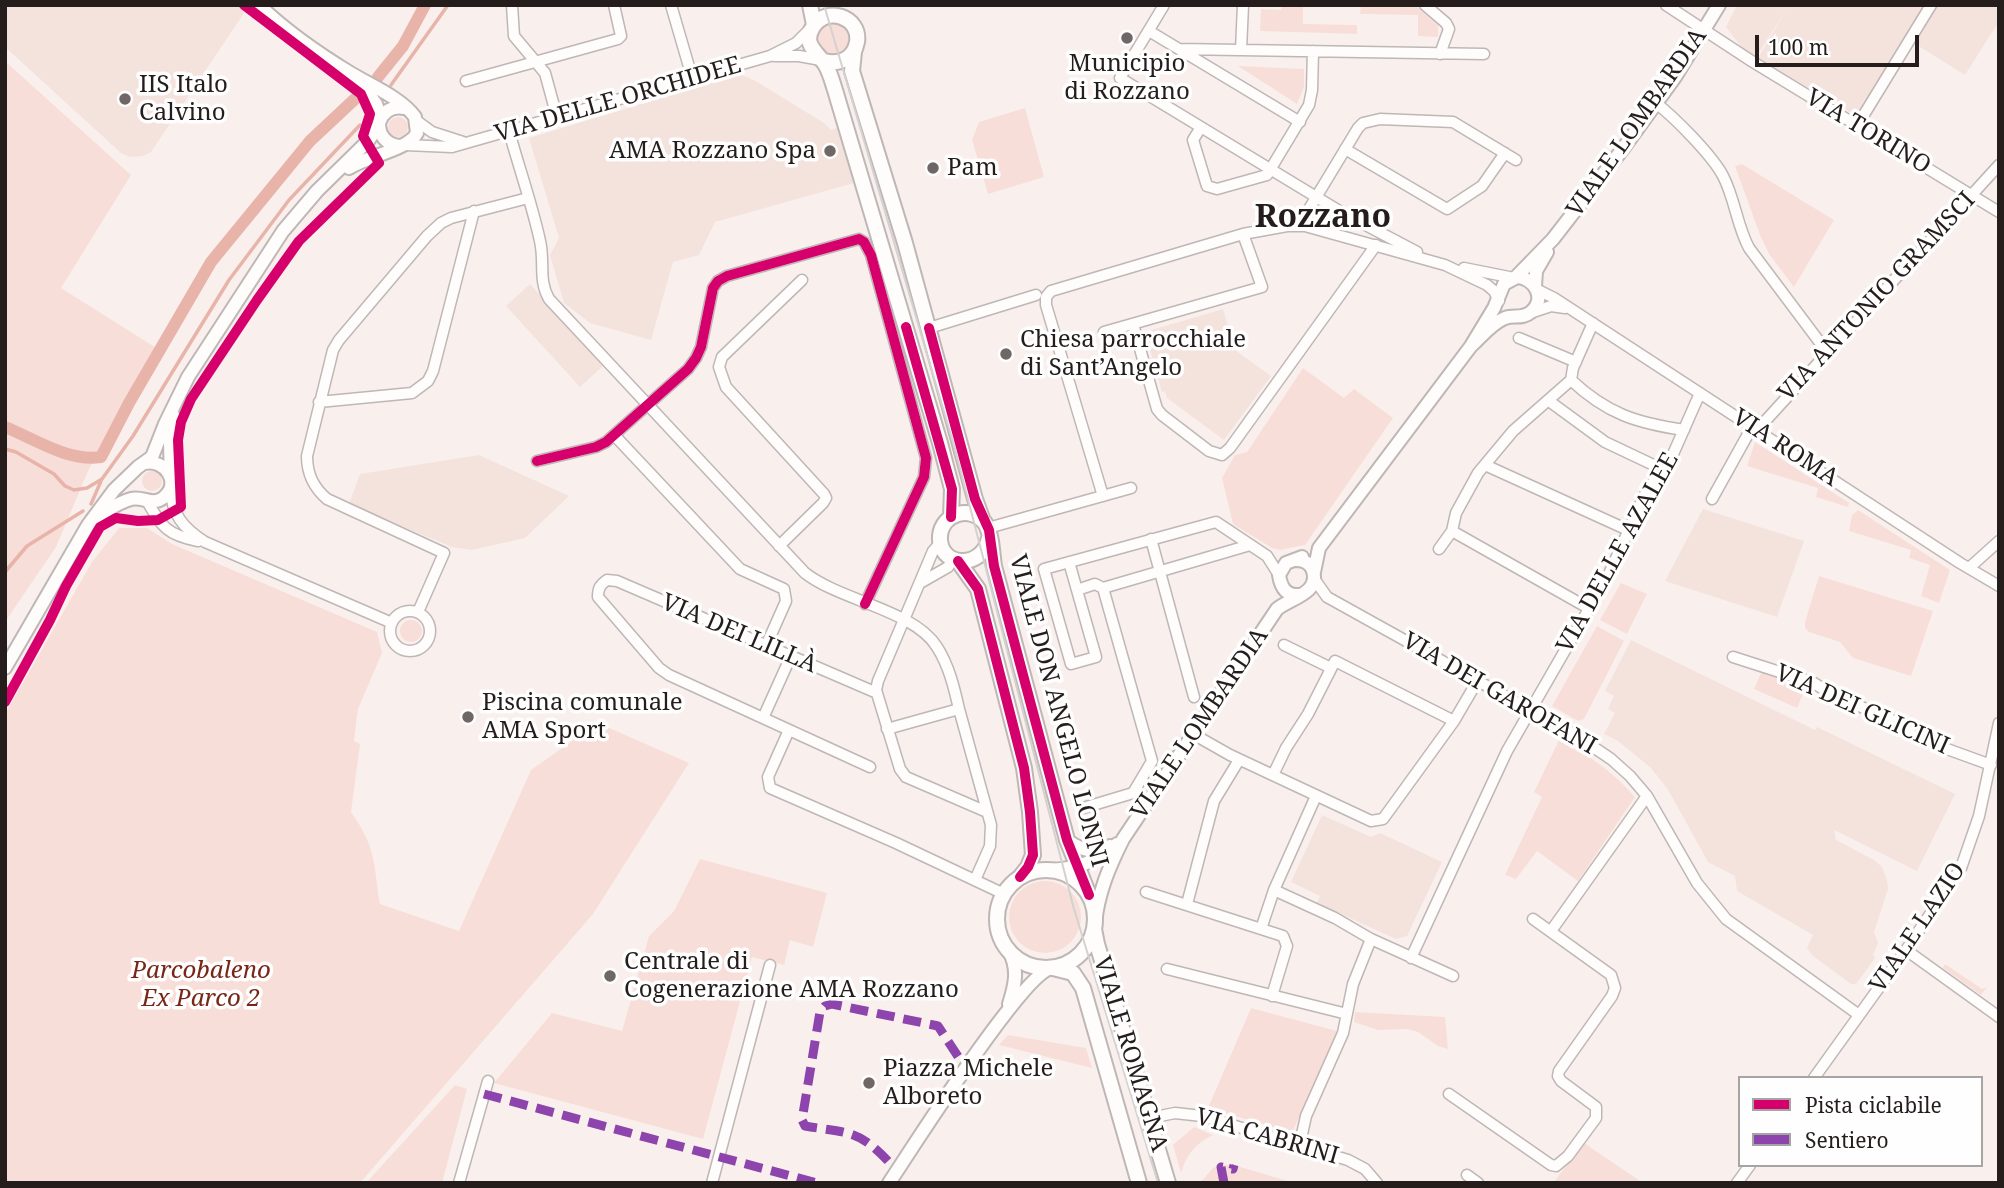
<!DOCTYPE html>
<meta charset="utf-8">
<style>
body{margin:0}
#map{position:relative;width:2004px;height:1188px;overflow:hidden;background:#f9f0ed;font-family:"Noto Serif",serif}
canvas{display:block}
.frame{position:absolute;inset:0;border:7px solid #241d1c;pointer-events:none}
.legend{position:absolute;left:1738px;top:1076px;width:245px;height:91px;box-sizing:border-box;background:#fefefe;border:2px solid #a7a4a4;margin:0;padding:9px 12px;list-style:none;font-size:21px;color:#241d1c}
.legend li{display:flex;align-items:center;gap:14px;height:35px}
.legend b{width:35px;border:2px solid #a7a4a4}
.scale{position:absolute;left:1755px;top:35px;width:164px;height:32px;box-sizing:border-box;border:4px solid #241d1c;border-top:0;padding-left:9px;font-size:21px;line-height:24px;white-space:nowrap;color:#241d1c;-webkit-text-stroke:5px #fefefe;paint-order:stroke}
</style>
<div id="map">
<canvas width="2004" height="1188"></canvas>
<div class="frame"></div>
<ul class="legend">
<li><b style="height:9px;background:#d6006c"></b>Pista ciclabile</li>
<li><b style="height:9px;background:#8e44ad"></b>Sentiero</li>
</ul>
<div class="scale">100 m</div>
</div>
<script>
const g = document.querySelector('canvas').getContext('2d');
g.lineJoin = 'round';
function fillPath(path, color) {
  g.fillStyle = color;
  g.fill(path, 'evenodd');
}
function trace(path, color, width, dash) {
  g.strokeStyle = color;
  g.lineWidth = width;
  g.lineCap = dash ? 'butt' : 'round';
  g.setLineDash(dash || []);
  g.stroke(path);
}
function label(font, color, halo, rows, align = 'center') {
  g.font = font + ' "Noto Serif",serif';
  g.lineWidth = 7;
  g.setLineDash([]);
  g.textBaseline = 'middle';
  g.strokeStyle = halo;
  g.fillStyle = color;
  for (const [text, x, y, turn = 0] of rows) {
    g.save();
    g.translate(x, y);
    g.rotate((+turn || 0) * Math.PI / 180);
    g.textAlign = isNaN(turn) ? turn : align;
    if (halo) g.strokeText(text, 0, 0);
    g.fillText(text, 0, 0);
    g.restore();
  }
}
const built = new Path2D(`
 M5 5H239L244 13 151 152 143 156 130 157 121 153 5 47Z
 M1737 5 1788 6 1924 5 1858 117 1758 58 1786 10 1753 62 1726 27Z
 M1935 5H1999V27L1996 26 1965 75 1909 40Z
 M742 75 754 80 824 123 831 130 843 126 854 164 849 165 854 183 715 222 699 255 673 262 651 340 590 323 564 303 550 255 559 238 529 138 734 76Z
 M530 284 604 365 580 387 506 306Z
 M1223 309 1235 350 1271 376 1224 440 1167 398 1165 391 1162 392 1145 332Z
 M479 455 569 496 525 538 472 550 452 547 349 504 360 474Z
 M1703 509 1804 541 1777 617 1665 581Z
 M1631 640 1815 730 1817 727 1955 794 1917 871 1834 830 1836 840 1874 860 1882 867 1887 880 1888 889 1874 932 1878 943 1873 955 1875 958 1856 984H1851L1813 956 1807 948 1813 935 1737 891 1735 876 1708 862 1667 788 1650 767 1618 741 1604 734 1615 713 1608 709 1614 696 1605 691Z
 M1322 815 1371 837 1380 833 1442 862 1407 936 1396 939 1317 903 1320 896 1291 882Z`);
const green = new Path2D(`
 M1282 5H1303V24L1357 25V34L1260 31 1261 9 1281 10Z
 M1361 5H1415L1438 25V37L1418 36V15L1360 14Z
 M817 39a17 17 0 1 1 34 0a17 17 0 1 1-34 0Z
 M5 61 131 175 61 288 158 349 88 471 56 547 5 622Z
 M1238 66 1304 69V87L1297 104Z
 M1025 108 1044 177 988 194 972 140 979 122Z
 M388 127a10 10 0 1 1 20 0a10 10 0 1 1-20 0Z
 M1742 164 1834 220 1794 287 1769 254 1760 235 1735 166Z
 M1303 368 1344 398 1354 389 1393 418 1305 545 1280 550 1272 548 1233 524 1222 478 1235 455 1247 452Z
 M1755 442 1849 503 1848 507 1816 497 1818 488 1747 466Z
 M142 481a10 10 0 1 1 20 0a10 10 0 1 1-20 0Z
 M1858 510 1950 570 1939 603 1921 596 1930 565 1909 558 1911 550 1849 531 1852 515Z
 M119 528H147L172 544 377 632 382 653 358 709 354 741 360 744 351 812C377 849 373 862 380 904L459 931 531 770 598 723 689 763 593 914 360 1183H5V714L92 562Z
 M1819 576 1933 611 1911 676 1853 658 1840 642 1809 632 1805 628V622Z
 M1621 583 1647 594 1627 634 1600 620Z
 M400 631a11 11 0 1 1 22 0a11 11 0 1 1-22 0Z
 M1597 626 1624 641 1584 719 1578 721 1552 706Z
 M1762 671 1805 690 1797 708 1754 689Z
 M1559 740C1589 755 1612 771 1635 797L1578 881 1537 851 1516 879 1505 875 1542 797 1534 792Z
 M700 859 827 893 813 947 790 940 784 965 752 957 703 1139 494 1083 552 1013 622 1031 649 936 674 911Z
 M1009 917a36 36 0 1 1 72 0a36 36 0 1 1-72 0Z
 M1945 964 1982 989 1987 987 1981 995 1943 968Z
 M1251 1008 1337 1031 1292 1133 1208 1108Z
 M1355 1012 1445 1017 1448 1049 1438 1046 1418 1032 1407 1029 1378 1030 1354 1022Z
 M1008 1035 1086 1048 1092 1068 999 1045Z
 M455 1085 467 1089 442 1183H366Z
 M1194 1127 1213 1135C1196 1143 1186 1155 1181 1173L1173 1145Z
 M1584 1143 1643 1183H1553Z
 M1222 1165H1234L1294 1183H1200L1213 1168Z`);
const stream = new Path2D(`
 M391 85 448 5
 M5 449 16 452 54 474 65 486 74 490 87 488 102 479 133 436 229 280 289 200 360 125
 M91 504 101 481
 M5 572 27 546 83 511`);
const canal = new Path2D(`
 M378 77 403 46 425 5
 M5 427C35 439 68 462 101 457L129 403 211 262 310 141 357 97`);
const minor = new Path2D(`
 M512 5 514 36 545 73 557 117
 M671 5 692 77
 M1164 5 1120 78 1341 212 1417 252
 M1425 5 1446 23 1449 29 1440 54
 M1666 5 1753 62 1999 212
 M1149 31 1300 122
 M1179 49 1484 54
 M1241 50 1243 5
 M774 56H799L821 60
 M466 81 618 39 621 36 614 5
 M1656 103C1675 118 1712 155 1723 176 1735 199 1737 226 1749 248L1827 352
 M417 121 432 132 463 142
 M1857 126 1931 5
 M1201 127 1193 140 1207 186 1217 189 1267 175 1309 105 1312 90 1313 51
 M509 131C519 168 532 204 540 241 545 262 538 280 549 299L805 573C841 601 914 610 937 647 949 666 954 687 959 709
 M405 145 452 147 770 56 796 43 810 29
 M1345 149 1447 209 1482 186 1505 153
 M1305 226 1309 209 1358 128 1363 123 1380 119 1453 122 1516 160
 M1322 230 1335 225 1341 212
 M1464 268 1514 278
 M1536 289 1554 298 1960 563 1999 586
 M1530 313 1551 306 1565 308
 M1133 324 1157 409 1162 415 1209 451 1222 455 1230 448 1376 245
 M929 328 1036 295
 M1104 332 1262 287 1243 234
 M1519 338 1576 362
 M1571 380C1607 414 1637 423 1684 430
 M1549 401 1605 442 1662 469
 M319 402 412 393 428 381 433 371 474 211
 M1757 430 1999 165
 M615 436 740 569 784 589 786 601 766 646
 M537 461 596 447 606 442 688 369 696 358 701 347 713 288 718 281 727 276 859 239 864 242 871 255 926 458 924 477 865 604
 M1485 465 1628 530
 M171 487C170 513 184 529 205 542L392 623
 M1103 496 1046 305V297L1051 291 1243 234 1287 226H1305L1445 265 1487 285 1494 291 1499 301
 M1712 499 1752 427
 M147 501C162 527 167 535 198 541
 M988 528 1131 488
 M1452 531 1590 609
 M1151 539 1194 697
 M941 542 933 551 878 681 876 690 900 769 906 777 987 812
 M779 546 823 503 826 498 824 494 726 387 719 367 722 357 802 280
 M1439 549 1452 531 1456 513 1478 473 1513 431 1571 380 1573 368 1593 323
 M1069 562 1096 657 1071 664 1044 569 1216 522 1267 556 1279 575
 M1969 568 1999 541
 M1315 580 1327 597 1577 736 1611 759 1630 776 1647 796 1697 883 1726 919 1859 1015
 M920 583 948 567 953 559
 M1077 590 1095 584 1103 588 1250 545
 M390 631a20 20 0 1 1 40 0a20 20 0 1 1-40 0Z
 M418 612 444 553 327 499C313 487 307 474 307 456L333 350 339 340 427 236 441 223 451 218 528 198
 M1284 645 1331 668
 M1733 657 1814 683 1831 694 1901 724 1914 737 1991 765
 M763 718 791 656
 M887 729 959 709 991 825 990 846 975 880
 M789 730 768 777 770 788 896 843 1004 894
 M1193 734 1230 755 1371 821 1383 819 1454 721 1478 680
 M870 767 669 675 659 668 598 597C598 588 600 585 607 580L617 581 877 693
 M1273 775 1286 748 1308 714 1335 661 1454 721
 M1083 808 1133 793 1152 761 1103 588
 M1274 890 1335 918 1371 939 1453 976
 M1146 892 1283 936 1287 946 1272 996
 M1187 904 1214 801 1239 760
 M1261 929 1274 890 1316 796
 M1551 931 1647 796
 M1906 950 1999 1017
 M1411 958 1507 751 1609 574 1644 496 1662 469 1670 461 1700 393
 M1167 969 1347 1014
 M1814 1078 1906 950 1961 868 1979 816 1999 723
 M1449 1094 1551 1165 1556 1166 1568 1156 1596 1118V1107L1561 1081 1558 1076 1559 1071 1612 996 1615 988 1611 975 1533 919
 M1150 1118 1175 1113 1202 1116 1348 1160 1365 1169 1377 1183
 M1303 1146 1302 1134 1306 1116 1343 1033 1353 984 1371 939
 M1467 1175 1478 1183
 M459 1183 488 1081
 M712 1183 770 965
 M1737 1183 1750 1165`);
const tertiary = new Path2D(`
 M259 5C286 31 319 54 352 74 372 86 401 98 415 117L417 133C408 150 367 156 349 168
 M357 79 376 104 381 119
 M399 146C386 144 379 136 379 123 383 111 392 106 404 108
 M1515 278 1553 239 1622 150 1675 77 1719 5
 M1535 286 1536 271 1547 252
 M171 477 170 444 173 415
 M96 517C107 511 119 502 131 499 143 496 152 506 163 498 182 483 165 459 145 463
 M1314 572 1319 548 1471 346 1494 308 1504 284 1517 277C1534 278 1547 298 1531 312 1523 319 1514 315 1505 318 1492 323 1481 337 1471 346
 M1300 595C1286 596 1281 588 1279 575L1286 563 1302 557
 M5 668 88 525 114 490 138 467 152 457 165 424 188 377 283 231 317 191 368 141 379 125
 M1067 840C1080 850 1095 854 1110 846
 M1048 870C1077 869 1096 862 1117 844
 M1095 924C1098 893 1109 867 1123 839L1277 609C1291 598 1320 593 1313 571 1310 562 1303 560 1295 560
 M1009 1004C1015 985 1019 969 1009 951
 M889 1183C913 1147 1021 976 1051 968`);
const secondary = new Path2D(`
 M810 5 814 25
 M854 52 852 71 905 243 975 499 983 521
 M824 61C839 65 854 59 857 42 861 17 826 5 813 27 802 44 817 52 825 64 830 72 832 81 835 90L940 443 952 489 951 517
 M989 538C982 571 938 567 940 536 942 513 971 505 985 523 992 534 992 553 994 566L1067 840 1089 895
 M958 561 978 589 1024 768 1030 812 1033 855 1028 867 1020 877
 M997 919a49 49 0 1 1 98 0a49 49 0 1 1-98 0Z
 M1094 929 1097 944 1168 1183
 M1053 968 1073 973 1083 988 1139 1183`);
const tram = new Path2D(`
 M824 5 955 449 1074 909 1158 1183`);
const quiet = new Path2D(`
 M484 1094 817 1183
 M888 1161C858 1129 846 1133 805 1126L802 1120 820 1012 825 1006 832 1004 938 1026 959 1058
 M1224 1183 1221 1167 1233 1169 1234 1165`);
const cycleway = new Path2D(`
 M906 327 952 489 951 517
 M929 328 975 499 989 530 994 566 1067 840 1089 895
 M537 461 596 447 606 442 688 369 696 358 701 347 713 288 718 281 727 276 859 239 864 242 871 255 926 458 924 477 865 604
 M958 561 978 589 1024 768 1030 812 1033 855 1028 867 1020 877
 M5 702 50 620 66 586 100 527 116 518 138 521 158 520 181 507 178 440 181 422 191 399 257 300 299 241 379 163 363 136 370 114 361 94 244 5`);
const markers = [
 [1127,38,7,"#6f6765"],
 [125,99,7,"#6f6765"],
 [830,151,7,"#6f6765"],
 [933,168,7,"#6f6765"],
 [1006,354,7,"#6f6765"],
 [468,717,7,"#6f6765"],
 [610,976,7,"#6f6765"],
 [869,1083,7,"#6f6765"]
];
const poiNames = [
 ["Municipio",1127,64,"center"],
 ["di Rozzano",1127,92,"center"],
 ["IIS Italo",139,85],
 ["Calvino",139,113],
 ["AMA Rozzano Spa",816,151,"right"],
 ["Pam",947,168],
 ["Chiesa parrocchiale",1020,340],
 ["di Sant’Angelo",1020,368],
 ["Piscina comunale",482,703],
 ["AMA Sport",482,731],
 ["Centrale di",624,962],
 ["Cogenerazione AMA Rozzano",624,990],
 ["Piazza Michele",883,1069],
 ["Alboreto",883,1097]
];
const streetNames = [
 ["VIA DELLE ORCHIDEE",618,100,-16],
 ["VIALE LOMBARDIA",1637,123,-55],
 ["VIA TORINO",1868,132,31],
 ["VIA ANTONIO GRAMSCI",1877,297,-47],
 ["VIA ROMA",1785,448,33],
 ["VIA DELLE AZALEE",1618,553,-61],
 ["VIA DEI LILLÀ",739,634,23],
 ["VIA DEI GAROFANI",1499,694,30],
 ["VIA DEI GLICINI",1862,710,24],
 ["VIALE DON ANGELO LONNI",1058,711,75],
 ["VIALE LOMBARDIA",1200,724,-56],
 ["VIALE LAZIO",1918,928,-56],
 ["VIALE ROMAGNA",1130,1054,73],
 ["VIA CABRINI",1267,1137,16]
];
const parkNames = [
 ["Parcobaleno",201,971],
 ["Ex Parco 2",201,999]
];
const districtNames = [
 ["Rozzano",1323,218]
];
fillPath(built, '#f4e2dd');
fillPath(green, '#f8ded8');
trace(stream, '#e8b4a9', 3.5);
trace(canal, '#e8b4a9', 12);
trace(minor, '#beb7b5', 13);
trace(tertiary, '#beb7b5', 16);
trace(secondary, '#beb7b5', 18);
trace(minor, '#fefdfc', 10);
trace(tertiary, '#fefdfc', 12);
trace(secondary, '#fefdfc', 14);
trace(tram, '#d4d1d0', 2);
trace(quiet, '#8e44ad', 9, [18, 9]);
trace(cycleway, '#d6006c', 10);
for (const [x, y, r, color] of markers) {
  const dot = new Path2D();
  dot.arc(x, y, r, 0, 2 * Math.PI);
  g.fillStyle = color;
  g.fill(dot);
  trace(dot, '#fefefe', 2.5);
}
label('24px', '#241d1c', '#fefefe', poiNames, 'left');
label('24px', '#241d1c', '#fefefe', streetNames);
label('italic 24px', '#782617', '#fefefe', parkNames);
label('bold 32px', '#241d1c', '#fefefe', districtNames);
</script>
